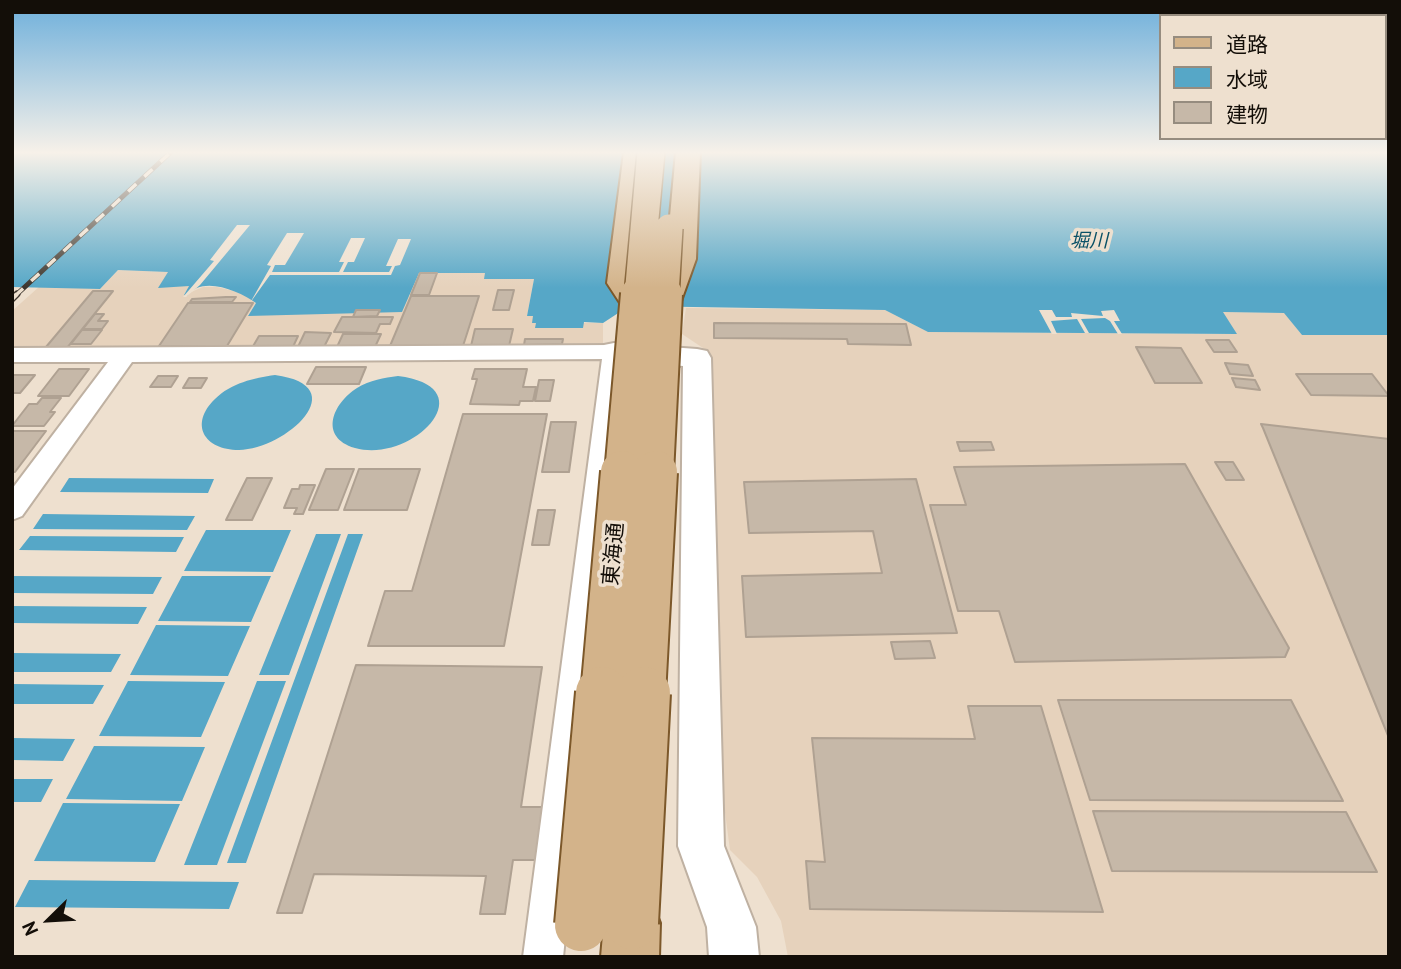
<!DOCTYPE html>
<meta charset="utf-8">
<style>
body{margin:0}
#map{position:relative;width:1401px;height:969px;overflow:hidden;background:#eee0cf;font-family:"PT Sans","Noto Sans JP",sans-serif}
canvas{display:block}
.frame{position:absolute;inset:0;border:14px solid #130e08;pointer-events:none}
.legend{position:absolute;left:1159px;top:14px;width:228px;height:126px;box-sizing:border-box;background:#eee0cf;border:2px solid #968c7f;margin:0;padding:9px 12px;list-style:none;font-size:21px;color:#130e08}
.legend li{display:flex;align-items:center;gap:14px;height:35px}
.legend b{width:35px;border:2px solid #968c7f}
.north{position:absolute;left:14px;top:885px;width:70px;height:70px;-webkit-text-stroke:5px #eee0cf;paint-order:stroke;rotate:246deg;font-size:19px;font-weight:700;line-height:28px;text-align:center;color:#130e08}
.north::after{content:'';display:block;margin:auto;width:24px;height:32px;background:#130e08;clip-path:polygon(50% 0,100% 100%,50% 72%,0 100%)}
</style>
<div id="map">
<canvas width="1401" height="969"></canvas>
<div class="frame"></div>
<ul class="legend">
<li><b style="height:9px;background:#d3b38a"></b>道路</li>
<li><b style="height:19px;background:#56a7c7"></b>水域</li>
<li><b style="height:19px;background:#c6b8a8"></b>建物</li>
</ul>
<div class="north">N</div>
</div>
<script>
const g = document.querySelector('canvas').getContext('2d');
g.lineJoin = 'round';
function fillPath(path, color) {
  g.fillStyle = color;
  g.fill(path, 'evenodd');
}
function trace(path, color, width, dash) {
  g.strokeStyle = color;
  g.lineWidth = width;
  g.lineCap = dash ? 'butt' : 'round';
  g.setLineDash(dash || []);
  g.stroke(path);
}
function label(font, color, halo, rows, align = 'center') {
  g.font = font + ' "PT Sans","Noto Sans JP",sans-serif';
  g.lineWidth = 7;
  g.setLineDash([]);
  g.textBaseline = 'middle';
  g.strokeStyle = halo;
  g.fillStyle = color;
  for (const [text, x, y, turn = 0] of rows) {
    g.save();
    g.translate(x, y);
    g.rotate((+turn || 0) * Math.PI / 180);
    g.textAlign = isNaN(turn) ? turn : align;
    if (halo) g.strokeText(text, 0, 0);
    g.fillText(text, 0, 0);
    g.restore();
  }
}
const built = new Path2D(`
 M118 270 169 272 180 286H189L184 295 203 287H217L242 293 256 303 248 315 419 273H485V279H534L527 316H534L533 323H603V345L12 349V311L40 286 100 289Z
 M686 308 885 310 928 332 1236 334 1222 312 1285 313 1302 335H1389V957H788L781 921 757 877 730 850 709 692V352L682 334Z`);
const water = new Path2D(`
 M12 152H1389V335H1302L1284 313 1223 312 1237 334 928 332 885 310 629 306 603 323 584 322 583 328H535L536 323H532L533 316H527L534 279H484L485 273H419L402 312 248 316 256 303C239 291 202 275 187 296L184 295 189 286 158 288 168 272 118 270 100 289 12 287Z
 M275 375C356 386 286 449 239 450 204 450 189 424 215 399 231 383 254 378 275 375Z
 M398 376C487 387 413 464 355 448 318 437 333 403 357 388 370 380 384 378 398 376Z
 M69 478 214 479 208 493 60 492Z
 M43 514 195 516 187 530 33 529Z
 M206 530H291L273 572 184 571Z
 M316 534H341L289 675H259Z
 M348 534H363L246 863H227Z
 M30 536 184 537 176 552 19 550Z
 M12 576 162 577 153 594 12 593Z
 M182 576H271L251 622 158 621Z
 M12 606 147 607 138 624 12 623Z
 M156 625 250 626 228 676 130 675Z
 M12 653 121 654 111 672H12Z
 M128 681 225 682 201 737 99 736Z
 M257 681H286L217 865H184Z
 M12 684 104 685 93 704H12Z
 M12 738 75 739 63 761 12 760Z
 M94 746 205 747 182 801 66 799Z
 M12 779H53L41 802H12Z
 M63 803 180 804 155 862 34 861Z
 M29 880 239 882 229 909 15 907Z`);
const pier = new Path2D(`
 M237 225H250L200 285 186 297H183L214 261 210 260Z
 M287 233H304L285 265H275L272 272H339L344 262H339L351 238H365L354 262H348L343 272H389L392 266H386L398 239H411L400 265 395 266 391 275H270L250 303 271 266 267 265Z
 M1039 310H1052L1056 317H1072L1071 313 1103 316 1101 311 1114 310 1120 321H1114L1122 334H1118L1110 321 1105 318 1081 319 1089 333H1085L1077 319 1051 321 1057 334H1052Z`);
const building = new Path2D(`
 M420 273H437L429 295H411Z
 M498 290H514L509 310H493Z
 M93 291H113L67 348 46 347Z
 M411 296H479L463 346H390Z
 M226 297H236L232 302H190L192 299Z
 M188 303H253L227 346H159Z
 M356 310H380L377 316 353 317Z
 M95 314H104L98 321H108L102 329H83Z
 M342 317H393L390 324H380L376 333 334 332Z
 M714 323 906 324 911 345 848 344 847 339 714 338Z
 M475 329H513L509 346H471Z
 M82 330H102L91 344H71Z
 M305 332 331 333 323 349H297Z
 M343 334H381L375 347H337Z
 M259 336H298L292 349 252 348Z
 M525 339H563L562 344 524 345Z
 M1206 340H1229L1237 352H1214Z
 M1136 347 1181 348 1202 383H1155Z
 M1225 363 1248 365 1253 376 1230 374Z
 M316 367H366L359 384H307Z
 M59 369H89L69 396H38Z
 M475 369H527L523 387H536L533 401H520L519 405 470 404 477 379H472Z
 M1296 374H1372L1389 396 1311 395Z
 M12 375H35L20 393H12Z
 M158 376H178L171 387H150Z
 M189 378H207L201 388H183Z
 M1232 378 1255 380 1260 390 1236 387Z
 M539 380H554L550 401H535Z
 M42 398H61L50 412H55L44 426H12L29 404H37Z
 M463 414H547L504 646H368L385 591H412Z
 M551 422H576L569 472H542Z
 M1261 424 1389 439V738L1263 428Z
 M12 431H46L15 472H12Z
 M957 442H991L994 450 960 451Z
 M1215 462H1233L1244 480H1226Z
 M1185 464 1289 648 1285 657 1015 662 999 611H958L930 505H966L954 467Z
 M326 469H354L338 510H309Z
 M359 469H420L407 510H344Z
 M247 478H272L252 520H226Z
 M916 479 957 633 746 637 742 576 882 573 873 531 749 533 744 482Z
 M300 485H315L303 514H294L297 508H284L292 489H299Z
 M538 510H555L549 545H532Z
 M930 641 935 658 895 659 891 642Z
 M356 665 542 667 521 807H551L544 860H513L505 914H480L486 876 314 874 302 913H277Z
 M1058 700H1291L1343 801 1090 800Z
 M968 706H1041L1103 912 810 909 806 861 825 862 812 738 975 739Z
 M1093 811 1346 812 1377 872 1112 871Z`);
const minor = new Path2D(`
 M614 345 622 347 625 352 563 957H523L602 359 132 362 22 516 12 520V489L108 362H12V348Z`);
const tertiary = new Path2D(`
 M614 343 697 349 707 351 711 358 724 846 756 927 759 957H709L707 927 678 846 683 366 604 359 600 352 604 345Z`);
const primary = new Path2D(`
 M624 152H648L637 283 651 303 666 259 676 152H700L696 259 676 315 665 318 654 315 650 309 637 315 626 312 607 283Z
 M632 895 652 903 660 923 659 957H601L604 923 612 903Z`);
const railFar1 = new Path2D(`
 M15 296 171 152`);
const rail = new Path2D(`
 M12 299 17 294`);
const primaryBridgeFar3 = new Path2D(`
 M638 296 651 152
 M665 296 669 228`);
const primaryBridgeFar2 = new Path2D(`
 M622 474 638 294
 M656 474 665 294`);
const primaryBridgeFar1 = new Path2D(`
 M602 695 622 472
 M644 695 656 472`);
const primaryBridge = new Path2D(`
 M632 923 644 693
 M581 925 602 693`);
const farWaternames = [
 ["堀川",1089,242]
];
const streetNames = [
 ["東海通",614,554,-85]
];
fillPath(built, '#e6d2bc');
fillPath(water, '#56a7c7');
fillPath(pier, '#eee0cf');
fillPath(building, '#c6b8a8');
trace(building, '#afa192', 2);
trace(minor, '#bfb1a2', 4);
trace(tertiary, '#bfb1a2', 4);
trace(primary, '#7c582a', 4);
fillPath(minor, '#fff');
fillPath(tertiary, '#fff');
fillPath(primary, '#d3b38a');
trace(railFar1, '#3c352d', 5);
trace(rail, '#3c352d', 7);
trace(railFar1, '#eee0cf', 3.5, [11]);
trace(rail, '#eee0cf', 4.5, [14]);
trace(primaryBridgeFar3, '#7c582a', 30, []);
trace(primaryBridgeFar2, '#7c582a', 38, []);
trace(primaryBridgeFar1, '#7c582a', 46, []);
trace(primaryBridge, '#7c582a', 56, []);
trace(primaryBridgeFar3, '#d3b38a', 27);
trace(primaryBridgeFar2, '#d3b38a', 34);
trace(primaryBridgeFar1, '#d3b38a', 42);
trace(primaryBridge, '#d3b38a', 52);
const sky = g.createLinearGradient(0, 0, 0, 288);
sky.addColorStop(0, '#6dafdb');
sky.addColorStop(0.53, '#f7f1e9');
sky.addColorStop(1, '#f7f1e900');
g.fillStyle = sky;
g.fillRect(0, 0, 1401, 288);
label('italic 19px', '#095066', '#eee0cf', farWaternames);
label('21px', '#130e08', '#eee0cf', streetNames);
</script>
